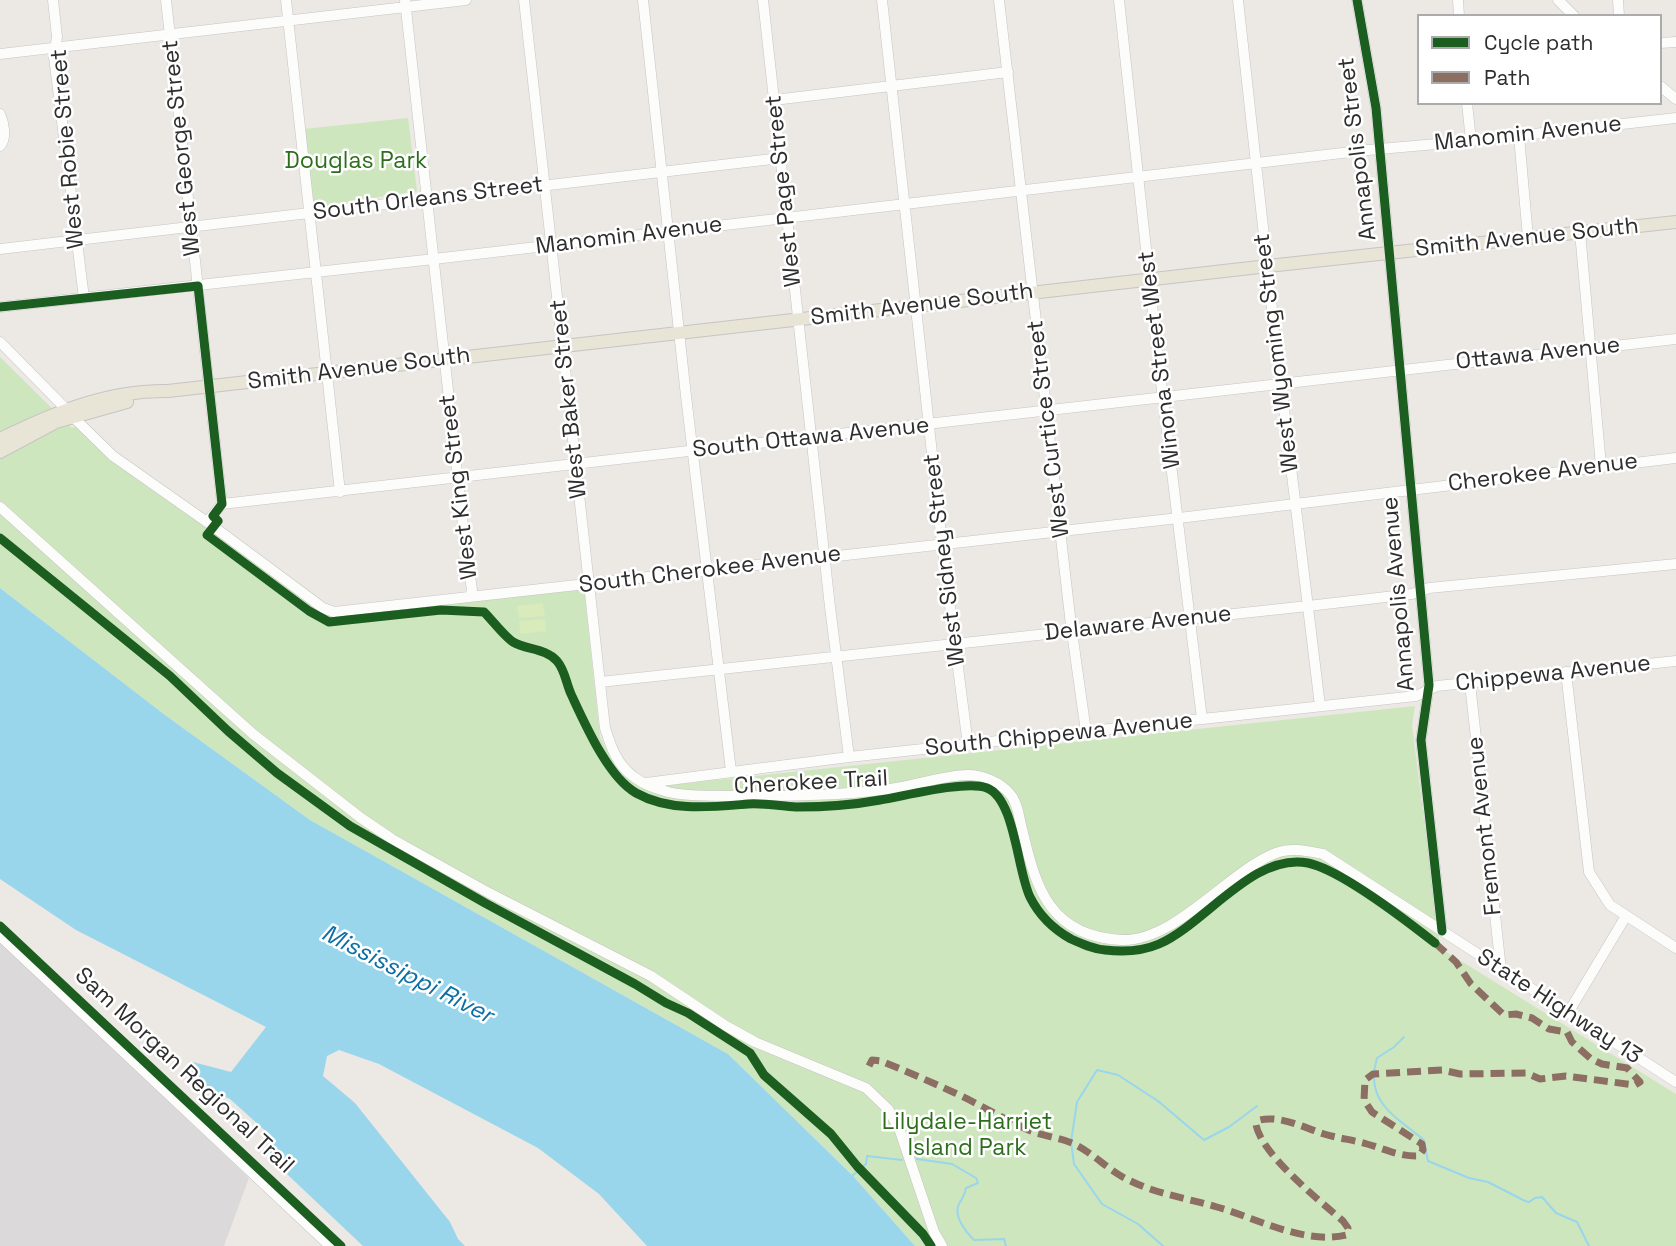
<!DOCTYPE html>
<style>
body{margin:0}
#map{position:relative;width:1676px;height:1246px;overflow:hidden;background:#ece8e4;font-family:"Space Grotesk",sans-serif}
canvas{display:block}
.legend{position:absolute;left:1417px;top:14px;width:245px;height:91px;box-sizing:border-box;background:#fff;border:2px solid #ababab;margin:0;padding:9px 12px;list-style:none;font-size:21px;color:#2e2e2e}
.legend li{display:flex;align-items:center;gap:14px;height:35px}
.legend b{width:35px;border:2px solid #ababab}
</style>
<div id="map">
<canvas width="1676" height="1246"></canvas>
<ul class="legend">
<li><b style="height:9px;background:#1b5e20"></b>Cycle path</li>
<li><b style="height:9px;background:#8d6e63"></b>Path</li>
</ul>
</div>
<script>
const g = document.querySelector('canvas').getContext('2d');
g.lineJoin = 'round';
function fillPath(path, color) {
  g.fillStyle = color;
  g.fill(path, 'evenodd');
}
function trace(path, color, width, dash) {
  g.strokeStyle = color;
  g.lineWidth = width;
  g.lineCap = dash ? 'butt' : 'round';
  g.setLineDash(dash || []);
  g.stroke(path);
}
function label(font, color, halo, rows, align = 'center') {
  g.font = font + ' "Space Grotesk",sans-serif';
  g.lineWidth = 5;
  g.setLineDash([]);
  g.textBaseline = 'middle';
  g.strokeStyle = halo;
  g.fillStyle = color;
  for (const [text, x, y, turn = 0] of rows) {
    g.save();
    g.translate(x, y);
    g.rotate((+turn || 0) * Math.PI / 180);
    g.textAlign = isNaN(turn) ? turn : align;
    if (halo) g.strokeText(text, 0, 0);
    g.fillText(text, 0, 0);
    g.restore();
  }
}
const industrial = new Path2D(`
 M0 941 249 1178 224 1246H0Z`);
const green = new Path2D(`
 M408 118 417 191 317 207 313 204 304 129Z
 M0 357 72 428 80 424 332 617 584 588 600 737 619 773 641 788 1415 706 1412 725 1440 948 1676 1094V1246H915L853 1176 728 1054 310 820 165 715 0 588Z`);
const pitch = new Path2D(`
 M543 603 545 616 519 618 517 606Z
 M545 619 546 631 520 634 519 621Z`);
const water = new Path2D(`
 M0 588 165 715 310 820 728 1054 853 1176 915 1246H647L599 1194 538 1148 379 1064 339 1050 327 1056 323 1076 355 1103 450 1222 458 1239 465 1246H363L270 1158V1135L230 1099 195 1083 189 1061 231 1072 266 1027 76 930 0 879Z`);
const stream = new Path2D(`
 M1404 1037 1394 1047 1377 1058C1364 1102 1395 1116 1424 1140L1428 1161 1469 1178 1488 1182 1525 1201 1529 1202 1535 1198 1542 1197 1556 1213 1577 1222 1589 1246
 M917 1159 952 1164 976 1178 978 1183 966 1188C965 1196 962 1198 959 1204 953 1216 966 1232 974 1240L1004 1239 1006 1246
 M852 1176 866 1164 867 1156 902 1160
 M1163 1246 1138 1224 1102 1204 1074 1164 1071 1142 1077 1102 1097 1070 1118 1075 1158 1101 1204 1140 1229 1127 1257 1106`);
const minor = new Path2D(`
 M53 0 57 37 54 57 84 298
 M166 0 222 504
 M286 0 340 492
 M405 0 464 535 472 590 470 597
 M524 0 605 728C611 747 617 765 634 777 643 784 657 789 668 792 687 797 711 795 731 796 784 796 837 796 890 789 915 786 944 775 968 775 983 775 1001 783 1010 794 1018 803 1019 818 1022 829 1036 889 1050 936 1121 940 1176 942 1227 872 1276 853 1291 847 1307 851 1323 854L1676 1082
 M643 0 686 396 731 771
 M763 0 830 607 849 757
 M882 0 942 544 968 745
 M999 0 1071 625 1086 732
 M1119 0 1156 341 1202 719
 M1238 0 1274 327 1320 706
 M1357 0 1376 108 1429 685 1421 740 1442 931
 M1458 0 1459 16
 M1558 0 1574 16
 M1618 0 1619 16
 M1660 43 1676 42
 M0 54 466 0
 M1660 86 1676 99
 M774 100 1008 72
 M1467 103 1471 141
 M0 114C4 123 7 138 0 146
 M1519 136 1528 238
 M1580 232 1601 466
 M0 249 781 158
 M0 307 434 259 1368 150 1471 141 1676 118
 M0 342 66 409
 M73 417 113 456 214 527 323 608 334 612 1179 518 1676 458
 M222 504 1676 339
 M0 507 253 734 361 818 392 839 489 893 651 976 726 1026 755 1042 866 1088 888 1109 899 1128 934 1232 942 1246
 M207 522 222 504
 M1566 672 1589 872 1610 905 1676 948
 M600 682 1308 606 1412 594 1429 588 1676 564
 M1470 683 1501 970
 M646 783 849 757 1416 696 1437 686 1676 661
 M0 936 330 1246
 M1568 1013 1626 916`);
const major = new Path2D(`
 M0 439C53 413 107 390 168 391L1268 266 1676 222
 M0 452 56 422 127 402`);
const quiet = new Path2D(`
 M869 1066 872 1060 881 1061C906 1071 931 1082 955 1093 981 1105 1005 1120 1031 1131 1044 1136 1060 1138 1072 1143 1090 1151 1104 1166 1121 1176 1153 1194 1183 1197 1217 1207 1256 1218 1305 1245 1346 1235L1348 1228 1343 1221C1319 1200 1262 1155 1256 1125L1260 1120C1280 1115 1305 1128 1324 1134 1337 1138 1353 1140 1367 1144 1385 1149 1400 1157 1419 1156L1423 1150 1422 1144 1372 1112 1364 1100 1365 1080 1373 1074 1442 1070 1460 1074 1526 1073 1540 1079 1566 1076 1635 1085 1640 1082 1627 1068 1602 1064 1591 1059 1572 1042 1567 1032 1549 1029 1532 1018 1516 1014 1504 1015 1471 984 1456 962 1435 943`);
const cycleway = new Path2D(`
 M1357 0 1376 108 1429 685 1421 740 1442 931
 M0 307 198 286 222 504 213 516 218 521 207 535 309 611 329 622 441 610 484 612C492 620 504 636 513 642 527 650 545 648 557 661 565 670 566 683 571 694 585 724 608 777 636 793 670 812 711 807 748 804 764 803 780 806 796 807 823 807 853 805 880 800 905 796 966 780 987 788 1015 799 1017 870 1030 897 1039 915 1053 929 1071 939 1082 944 1093 949 1105 950 1123 952 1143 951 1159 944 1205 924 1254 852 1308 863 1341 870 1407 921 1435 943
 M0 538 170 676 228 731 277 773 350 826 485 903 635 984 666 1003 688 1013 750 1053 764 1075 831 1134 857 1166 923 1234 931 1246
 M0 926 341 1246`);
const streetNames = [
 ["Manomin Avenue",1528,134,-6],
 ["West George Street",182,148,-96],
 ["West Robie Street",68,149,-95],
 ["Annapolis Street",1358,149,-97],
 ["West Page Street",784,191,-96],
 ["South Orleans Street",428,199,-7],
 ["Manomin Avenue",629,236,-7],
 ["Smith Avenue South",1527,238,-6],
 ["Smith Avenue South",922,305,-7],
 ["West Wyoming Street",1277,353,-97],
 ["Ottawa Avenue",1538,354,-6],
 ["Winona Street West",1160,360,-97],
 ["Smith Avenue South",359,369,-7],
 ["West Baker Street",569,399,-96],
 ["West Curtice Street",1049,429,-97],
 ["South Ottawa Avenue",811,438,-6],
 ["Cherokee Avenue",1543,473,-7],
 ["West King Street",459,487,-97],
 ["West Sidney Street",945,560,-97],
 ["South Cherokee Avenue",710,570,-7],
 ["Annapolis Avenue",1399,594,-95],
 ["Delaware Avenue",1138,624,-6],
 ["Chippewa Avenue",1553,674,-6],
 ["South Chippewa Avenue",1059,735,-6],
 ["Cherokee Trail",811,783,-3],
 ["Fremont Avenue",1485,826,-96],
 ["State Highway 13",1559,1007,33],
 ["Sam Morgan Regional Trail",184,1071,43]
];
const parkNames = [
 ["Douglas Park",356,162],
 ["Lilydale-Harriet",967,1123],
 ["Island Park",967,1149]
];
const waterNames = [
 ["Mississippi River",407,975,27]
];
fillPath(industrial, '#dcd9db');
fillPath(green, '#cee6be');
fillPath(pitch, '#d9eabb');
fillPath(water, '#99d6ec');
trace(stream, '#99d6ec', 2);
trace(minor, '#c5c4c5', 11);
trace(major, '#c6c5c4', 14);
trace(minor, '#fcfcfb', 10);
trace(major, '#e8e4d6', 12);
trace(quiet, '#8d6e63', 7, [14, 7]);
trace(cycleway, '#1b5e20', 9);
label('23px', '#2e2e2e', '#fff', streetNames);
label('23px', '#2c6e1b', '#fff', parkNames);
label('italic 24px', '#0d6fa3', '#fff', waterNames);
</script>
